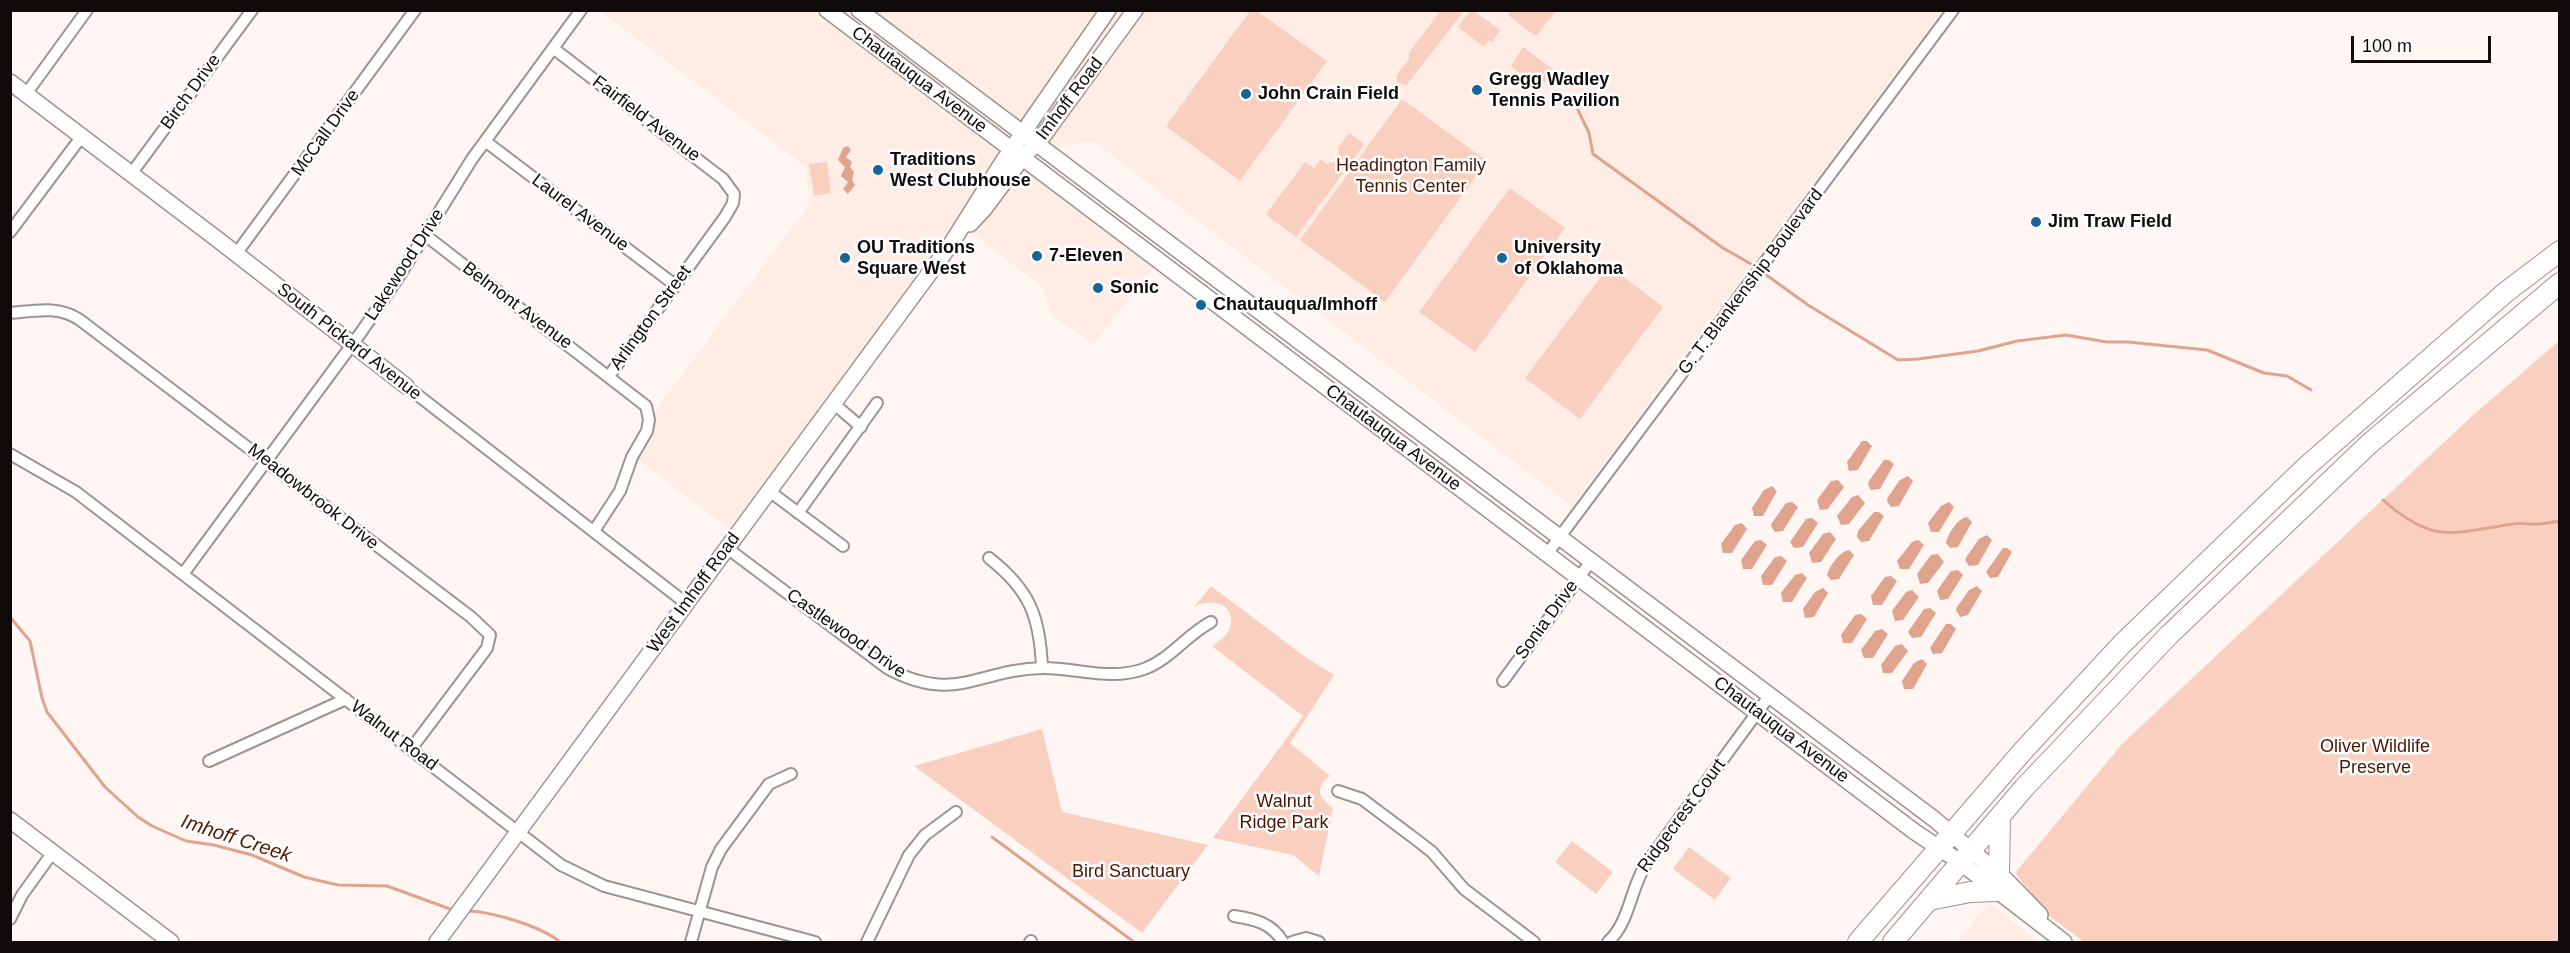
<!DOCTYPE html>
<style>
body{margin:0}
#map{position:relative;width:2570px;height:953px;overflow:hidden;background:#fff6f3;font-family:Helvetica,sans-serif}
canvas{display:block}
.frame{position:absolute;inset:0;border:12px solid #0e0b0a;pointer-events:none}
.scale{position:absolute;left:2351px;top:36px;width:140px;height:27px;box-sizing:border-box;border:3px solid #0e0b0a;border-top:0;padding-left:8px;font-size:18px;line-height:21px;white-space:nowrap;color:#0e0b0a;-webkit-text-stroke:4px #fff;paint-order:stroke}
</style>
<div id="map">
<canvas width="2570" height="953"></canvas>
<div class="frame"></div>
<div class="scale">100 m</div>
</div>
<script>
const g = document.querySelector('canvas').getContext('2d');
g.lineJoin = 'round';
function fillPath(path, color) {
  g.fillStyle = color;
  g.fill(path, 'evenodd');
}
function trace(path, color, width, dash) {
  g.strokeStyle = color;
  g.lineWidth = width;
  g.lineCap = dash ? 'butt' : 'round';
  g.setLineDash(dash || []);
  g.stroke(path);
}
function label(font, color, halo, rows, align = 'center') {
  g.font = font + ' Helvetica,sans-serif';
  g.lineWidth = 5;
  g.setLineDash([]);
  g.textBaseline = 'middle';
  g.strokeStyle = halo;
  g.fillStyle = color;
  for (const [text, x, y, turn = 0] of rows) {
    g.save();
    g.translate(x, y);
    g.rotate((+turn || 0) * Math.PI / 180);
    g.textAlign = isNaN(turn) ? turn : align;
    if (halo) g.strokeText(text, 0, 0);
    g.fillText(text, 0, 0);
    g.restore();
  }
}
const built = new Path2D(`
 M600 11H1942L1572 506 1093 141 1006 155 731 530 638 460 653 430 654 412 810 203 805 166Z
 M1022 167 1155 266 1094 344 1054 318 1040 285 970 232Z
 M1989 903 2039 942H1956Z`);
const green = new Path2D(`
 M1509 10H1556V11L1538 34 1534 35 1509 16Z
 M1250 11H1257L1327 61 1240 181 1166 126Z
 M1440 11H1464L1406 86 1397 82 1396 76 1409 59V53Z
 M1470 11H1474L1500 30 1492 42 1489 40 1484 47 1458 27Z
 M1523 47 1554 70 1540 88 1511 66Z
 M1402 99 1487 161 1385 302 1300 240Z
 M1349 133 1364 144 1352 161 1346 162 1339 157 1338 148Z
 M1321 159 1326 164 1335 162 1342 167 1343 173 1296 237 1268 216 1267 213 1305 162 1314 168Z
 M827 162 831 193 814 196 809 164Z
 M1510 188 1565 228 1475 352 1419 312Z
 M1609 266 1663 307 1580 419 1525 378Z
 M2559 341V942H2084L2048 915 2015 873 2123 743 2471 417Z
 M1211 586 1304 656 1334 675 1290 743 1330 776C1314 786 1319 799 1333 808L1319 876 1293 855 1213 838 1303 716 1213 647C1218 640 1226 638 1229 630 1239 606 1213 596 1194 607Z
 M1042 729 1062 812 1208 845 1142 933 914 766Z
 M1572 841 1613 872 1596 894 1555 862Z
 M1689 847 1731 878 1715 900 1673 869Z`);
const water = new Path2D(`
 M848 146 851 150 846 157 852 162 850 167 854 172 852 180 855 185 848 194 843 189 848 182 841 176 845 167 838 160 843 148Z
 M1862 441H1867L1872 446 1858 470 1849 471 1847 462Z
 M1884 460H1889L1894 464 1880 489 1871 490 1868 484 1869 481Z
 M1908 476 1913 481 1899 506 1891 507 1887 501 1888 497 1900 480Z
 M1838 480 1844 487 1828 509 1820 510 1817 500 1831 481Z
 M1772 486 1777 491 1763 516H1754L1752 508 1764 490Z
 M1858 495 1865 503 1849 524 1841 525 1837 516 1852 497Z
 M1792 502 1798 507 1783 531 1775 532 1771 526 1772 523 1786 503Z
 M1949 502 1954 507 1939 532H1931L1928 523 1941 506Z
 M1874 512H1879L1884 516 1869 541 1861 542 1857 537 1858 531Z
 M1967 517 1972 522 1958 547 1950 548 1946 543C1948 534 1957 519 1967 517Z
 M1812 518 1818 523 1803 547 1794 548 1790 542 1792 539 1806 519Z
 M1742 523 1747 529 1732 553H1723L1721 544 1735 525Z
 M1830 532 1836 539 1821 562 1812 563 1809 553 1823 534Z
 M1987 535 1992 540 1978 565 1969 566 1965 560 1967 556 1979 539Z
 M1761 540 1767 545 1752 569H1743L1741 560 1755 541Z
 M1918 540 1924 545 1909 569H1900L1897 561 1912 542Z
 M2003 548H2007L2012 552 1998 577 1990 578 1986 572Z
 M1849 550 1854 555 1839 579 1831 580 1827 575C1830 566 1839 552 1849 550Z
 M1938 554 1944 562 1928 583 1920 584 1917 574 1931 555Z
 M1781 556 1787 561 1772 585H1763L1761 576 1775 557Z
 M1958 570 1963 575 1948 599 1940 600 1937 591 1951 571Z
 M1802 573 1807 578 1792 602H1783L1781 593 1795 575Z
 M1891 576 1897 581 1882 605H1873L1871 596 1885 577Z
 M1977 586 1982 591 1968 615 1960 617 1956 610 1957 607 1969 590Z
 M1823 588 1828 593 1814 617 1805 618 1803 609 1815 592Z
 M1912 590 1919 597 1903 620 1895 621 1892 611 1906 592Z
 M1930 608 1936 613 1921 637 1912 638 1908 632 1910 629 1924 609Z
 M1861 614 1867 619 1852 643H1843L1841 635 1855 615Z
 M1946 624H1951L1956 629 1942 653 1933 654 1930 648Z
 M1882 629 1888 634 1873 658H1864L1861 650 1875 631Z
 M1902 644 1908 651 1892 673H1883L1881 665 1895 646Z
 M1922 659 1927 664 1913 689H1904L1902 681 1914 663Z`);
const stream = new Path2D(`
 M1578 110 1589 133 1593 154 1723 248 1751 264 1808 305 1898 360 1918 359 1978 351 2017 341 2066 335 2107 342H2128L2207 350 2264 373 2287 376 2311 390
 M2383 500C2434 545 2452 533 2513 524 2521 522 2528 525 2536 524 2544 524 2552 522 2560 521
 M10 617 30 641 42 698 47 712 105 787 138 817 152 826 186 841 214 845 252 855 304 877 338 885 387 886 453 910
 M992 837 1134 942
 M466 911C490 911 541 926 560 942`);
const street = new Path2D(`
 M553 48 723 179 734 194 733 203 725 217 609 376
 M26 94 87 10
 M485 141 675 285
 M131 174 252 10
 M10 232 82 136
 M425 235 646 406 649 420 647 431 632 457 620 491 594 531
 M236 254 415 10
 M10 313C35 311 58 305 80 320L471 617 490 635 487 648 411 749
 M406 386 687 604
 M833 403 861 427
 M10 454 76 492 561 865 604 886 815 942
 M769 491 843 546
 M798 513 877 403
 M727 548 887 668C955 705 979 669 1043 668 1078 668 1110 681 1144 669 1171 659 1186 635 1211 622
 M1547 554 1953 10
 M989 558C1030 590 1040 617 1042 668
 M183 574 362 331 398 278 472 159 581 10
 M1503 681 1591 561
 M209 761 346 699
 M1338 791 1362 799 1414 838 1432 852 1464 889 1534 942
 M1234 916C1254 919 1272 923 1283 942
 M10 919 22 895 53 852
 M691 942 712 867 721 849 769 784 791 774
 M867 942 909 855 925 835 956 812
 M1030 942 1031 941
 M1292 942 1306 938 1319 942
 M1608 942C1630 922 1630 889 1646 864L1770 695`);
const secondary = new Path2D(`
 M827 10 1915 832 1960 862 2064 942
 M859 10 1934 819 2006 880 2040 915
 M10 82 217 239 406 386
 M970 224 984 209 1022 158 1043 136 1135 10
 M10 820 171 942
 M437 942 951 244 1002 163 1108 10`);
const highway = new Path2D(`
 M1999 874 2000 816
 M1929 900 1970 892 1996 891
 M1858 942 2022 752 2122 644 2307 466 2506 292 2560 251
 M1893 942 2024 788 2168 636 2369 444 2560 283`);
const markers = [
 [1477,90,6,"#176597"],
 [1246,94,6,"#176597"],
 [878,170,6,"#176597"],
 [2036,222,6,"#176597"],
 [1037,256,6,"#176597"],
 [845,258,6,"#176597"],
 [1502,258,6,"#176597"],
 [1098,288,6,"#176597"],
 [1201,305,6,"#176597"]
];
const streetNames = [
 ["Chautauqua Avenue",919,80,37],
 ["Birch Drive",191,92,-54],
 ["Imhoff Road",1070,99,-53],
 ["Fairfield Avenue",646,119,37],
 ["McCall Drive",326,133,-54],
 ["Laurel Avenue",580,213,37],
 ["Lakewood Drive",405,265,-57],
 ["G. T. Blankenship Boulevard",1751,282,-53],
 ["Belmont Avenue",517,306,37],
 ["Arlington Street",651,318,-54],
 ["South Pickard Avenue",349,342,38],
 ["Chautauqua Avenue",1393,438,37],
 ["Meadowbrook Drive",313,497,38],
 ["West Imhoff Road",694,593,-54],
 ["Sonia Drive",1547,620,-54],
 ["Castlewood Drive",846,634,35],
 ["Chautauqua Avenue",1781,730,37],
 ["Walnut Road",394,736,37],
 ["Ridgecrest Court",1682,816,-54]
];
const poiNames = [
 ["Gregg Wadley",1489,80],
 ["Tennis Pavilion",1489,101],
 ["John Crain Field",1258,94],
 ["Traditions",890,160],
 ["West Clubhouse",890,181],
 ["Jim Traw Field",2048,222],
 ["OU Traditions",857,248],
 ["Square West",857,269],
 ["University",1514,248],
 ["of Oklahoma",1514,269],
 ["7-Eleven",1049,256],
 ["Sonic",1110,288],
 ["Chautauqua/Imhoff",1213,305]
];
const parkNames = [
 ["Headington Family",1411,166],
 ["Tennis Center",1411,187],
 ["Oliver Wildlife",2375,747],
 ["Preserve",2375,768],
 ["Walnut",1284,802],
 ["Ridge Park",1284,823],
 ["Bird Sanctuary",1131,872]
];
const waterNames = [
 ["Imhoff Creek",236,839,18]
];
fillPath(built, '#ffece5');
fillPath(green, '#f9cfc0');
fillPath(water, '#dfa38e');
trace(stream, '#dfa38e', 3);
trace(street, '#9d938f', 14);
trace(secondary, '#9d938f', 18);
trace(highway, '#9d938f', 22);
trace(street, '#fff', 10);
trace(secondary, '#fff', 15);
trace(highway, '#fff', 20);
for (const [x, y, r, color] of markers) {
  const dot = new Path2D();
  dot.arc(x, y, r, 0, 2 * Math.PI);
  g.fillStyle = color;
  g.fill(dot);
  trace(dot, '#fff', 2);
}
label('18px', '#0e0b0a', '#fff', streetNames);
label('bold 18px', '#0e0b0a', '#fff', poiNames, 'left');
label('18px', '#4a1601', '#fff', parkNames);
label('italic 20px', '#501a04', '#fff', waterNames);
</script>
